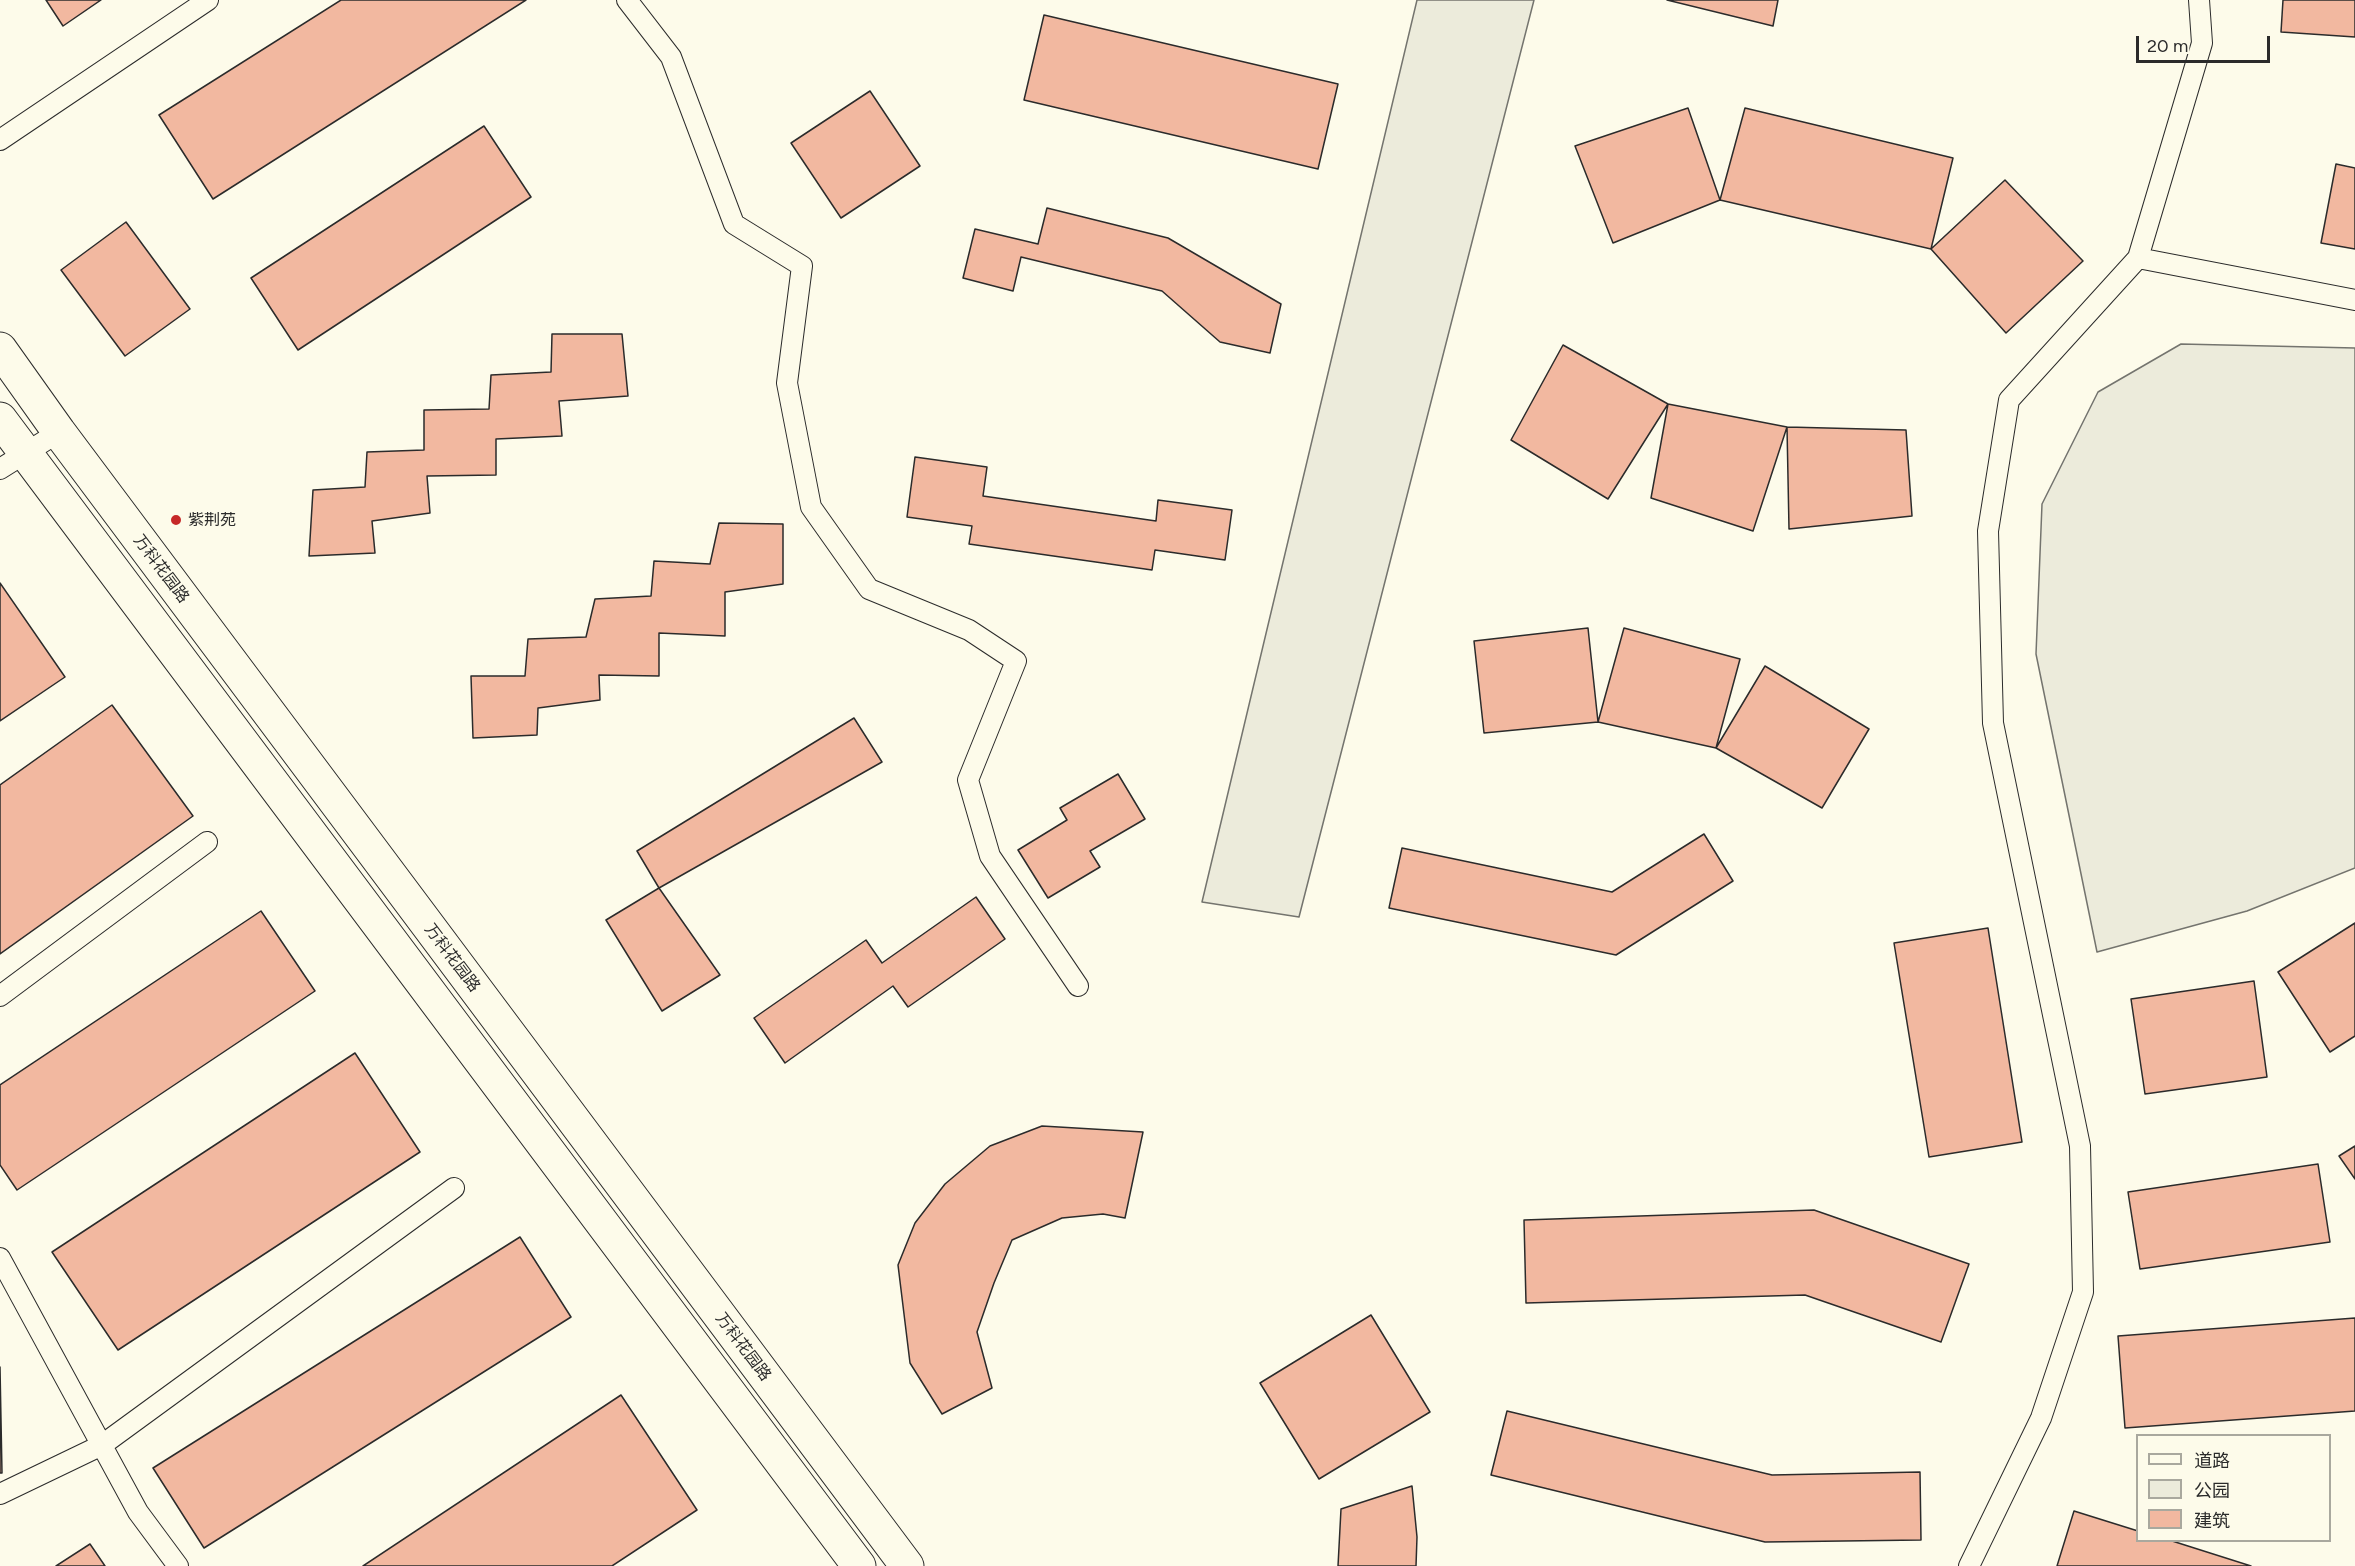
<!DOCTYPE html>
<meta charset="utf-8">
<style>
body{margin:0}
#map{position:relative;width:2355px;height:1566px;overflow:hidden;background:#fdfbea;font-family:Figtree,"Noto Sans SC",sans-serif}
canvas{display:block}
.legend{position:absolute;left:2136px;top:1434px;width:195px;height:108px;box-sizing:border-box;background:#fdfbea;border:2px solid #a9a89e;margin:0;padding:8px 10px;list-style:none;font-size:18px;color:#2b2b2b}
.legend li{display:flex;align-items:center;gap:12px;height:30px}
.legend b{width:30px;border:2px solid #a9a89e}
.scale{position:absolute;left:2136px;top:36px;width:134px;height:27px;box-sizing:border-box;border:3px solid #2b2b2b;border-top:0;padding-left:8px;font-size:18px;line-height:21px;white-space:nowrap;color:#2b2b2b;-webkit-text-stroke:4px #fdfbea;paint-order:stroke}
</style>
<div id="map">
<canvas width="2355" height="1566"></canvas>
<ul class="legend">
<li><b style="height:8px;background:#fdfbea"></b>道路</li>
<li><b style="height:16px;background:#ecebdb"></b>公园</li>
<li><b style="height:16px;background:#f2b8a0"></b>建筑</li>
</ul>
<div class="scale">20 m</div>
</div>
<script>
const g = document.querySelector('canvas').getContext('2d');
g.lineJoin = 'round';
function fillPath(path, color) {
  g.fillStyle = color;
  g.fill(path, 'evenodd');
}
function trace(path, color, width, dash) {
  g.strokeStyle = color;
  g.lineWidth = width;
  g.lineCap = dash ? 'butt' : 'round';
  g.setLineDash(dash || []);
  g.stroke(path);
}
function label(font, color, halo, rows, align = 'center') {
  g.font = font + ' Figtree,"Noto Sans SC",sans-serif';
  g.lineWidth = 4.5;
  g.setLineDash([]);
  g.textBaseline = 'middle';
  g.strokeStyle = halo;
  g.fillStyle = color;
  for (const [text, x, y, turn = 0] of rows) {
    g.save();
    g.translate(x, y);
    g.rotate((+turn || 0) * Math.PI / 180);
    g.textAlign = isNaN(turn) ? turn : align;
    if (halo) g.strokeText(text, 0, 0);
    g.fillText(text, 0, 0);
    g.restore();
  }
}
const green = new Path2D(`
 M1417 0H1534L1299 917 1202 902Z
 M2181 344 2355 348V868L2247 911 2097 952 2036 654 2042 504 2098 392Z`);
const building = new Path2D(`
 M46 0H101L63 26Z
 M341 0H526L213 199 159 115Z
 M1667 0H1778L1773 26Z
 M2283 0H2355V37L2281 32Z
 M1044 15 1338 84 1318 169 1024 100Z
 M870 91 920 166 841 218 791 143Z
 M1688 108 1720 200 1613 243 1575 146Z
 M1745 108 1953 158 1931 249 1720 200Z
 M484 126 531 197 298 350 251 278Z
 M2336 164 2355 168V249L2321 243Z
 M2005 180 2083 261 2006 333 1931 249Z
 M1047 208 1168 238 1281 304 1270 353 1220 342 1162 291 1021 257 1013 291 963 278 975 229 1038 244Z
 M126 222 190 309 125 356 61 270Z
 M552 334H622L628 396 559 401 562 436 496 439V475L427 476 430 513 372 521 375 553 309 556 313 490 365 487 367 452 424 450V410L489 409 491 375 551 372Z
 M1563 345 1668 404 1608 499 1511 440Z
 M1668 404 1787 427 1753 531 1651 498Z
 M1787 427 1906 430 1912 516 1789 529Z
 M915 457 987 467 983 496 1156 521 1158 500 1232 510 1225 560 1155 550 1152 570 969 544 972 526 907 517Z
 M719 523 783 524V584L725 592V636L659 633V676L599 675 600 700 538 708 537 735 473 738 471 676H525L528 639 586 637 595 599 651 596 654 561 710 564Z
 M0 583 65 677 0 721Z
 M1588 628 1598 722 1484 733 1474 641Z
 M1624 628 1740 659 1716 748 1598 722Z
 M1765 666 1869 729 1822 808 1716 748Z
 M112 705 193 816 0 954V785Z
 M854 718 882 762 659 888 637 851Z
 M1118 774 1145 819 1090 851 1100 867 1048 898 1018 850 1067 820 1060 808Z
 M1704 834 1733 881 1616 955 1389 908 1402 848 1612 892Z
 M659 888 720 975 662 1011 606 920Z
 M976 897 1005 939 908 1007 893 986 785 1063 754 1018 866 940 882 963Z
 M261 911 315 991 17 1190 0 1165V1085Z
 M2355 923V1036L2330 1052 2278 972Z
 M1988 928 2022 1142 1929 1157 1894 943Z
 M2254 981 2267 1077 2145 1094 2131 999Z
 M355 1053 420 1152 118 1350 52 1252Z
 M1042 1126 1143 1132 1125 1218 1103 1214 1062 1218 1012 1240 994 1283 977 1332 992 1388 942 1414 910 1363 898 1265 915 1223 945 1184 990 1146Z
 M2355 1146V1179L2339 1156Z
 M2318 1164 2330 1242 2140 1269 2128 1192Z
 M1814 1210 1969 1264 1941 1342 1805 1295 1526 1303 1524 1220Z
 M520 1237 571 1317 204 1548 153 1468Z
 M1371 1315 1430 1412 1319 1479 1260 1383Z
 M2355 1318V1411L2125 1428 2118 1336Z
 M0 1367 2 1473H0Z
 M621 1395 697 1510 612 1566H363Z
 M1507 1411 1772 1475 1920 1472 1921 1540 1765 1542 1491 1475Z
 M1412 1486 1417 1537 1416 1566H1338L1341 1509Z
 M2074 1511 2138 1531V1540H2169L2251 1566H2057Z
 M90 1544 105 1566H56Z`);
const lane = new Path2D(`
 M627 0 671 57 734 224 802 266 787 383 811 507 869 589 969 630 1016 661 968 780 990 856 1078 986
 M0 140 208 0
 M2138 258 2355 300
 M0 469 59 432
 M0 996 207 842
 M0 1258 138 1512 178 1566
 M0 1494 102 1445 454 1188
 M1969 1566 2041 1418 2083 1292 2080 1146 1993 723 1988 531 2009 400 2138 258 2202 43 2199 0`);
const secondary = new Path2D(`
 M0 349 59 432 907 1566
 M0 419 859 1566`);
const markers = [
 [176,520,6,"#c62828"]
];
const poiNames = [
 ["紫荆苑",188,520]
];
const streetNames = [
 ["万科花园路",161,569,53],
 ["万科花园路",452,958,53],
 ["万科花园路",743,1347,53]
];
fillPath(green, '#ecebdb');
trace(green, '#74746e', 1.5);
fillPath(building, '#f2b8a0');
trace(building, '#2b2b2b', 1.5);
trace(lane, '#2b2b2b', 22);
trace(secondary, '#2b2b2b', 35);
trace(lane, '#fdfbea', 20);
trace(secondary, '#fdfbea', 33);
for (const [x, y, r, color] of markers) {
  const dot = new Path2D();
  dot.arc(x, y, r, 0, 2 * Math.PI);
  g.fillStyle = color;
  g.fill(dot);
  trace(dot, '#fdfbea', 2);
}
label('16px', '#2b2b2b', '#fdfbea', poiNames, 'left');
label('16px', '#2b2b2b', '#fdfbea', streetNames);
</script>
